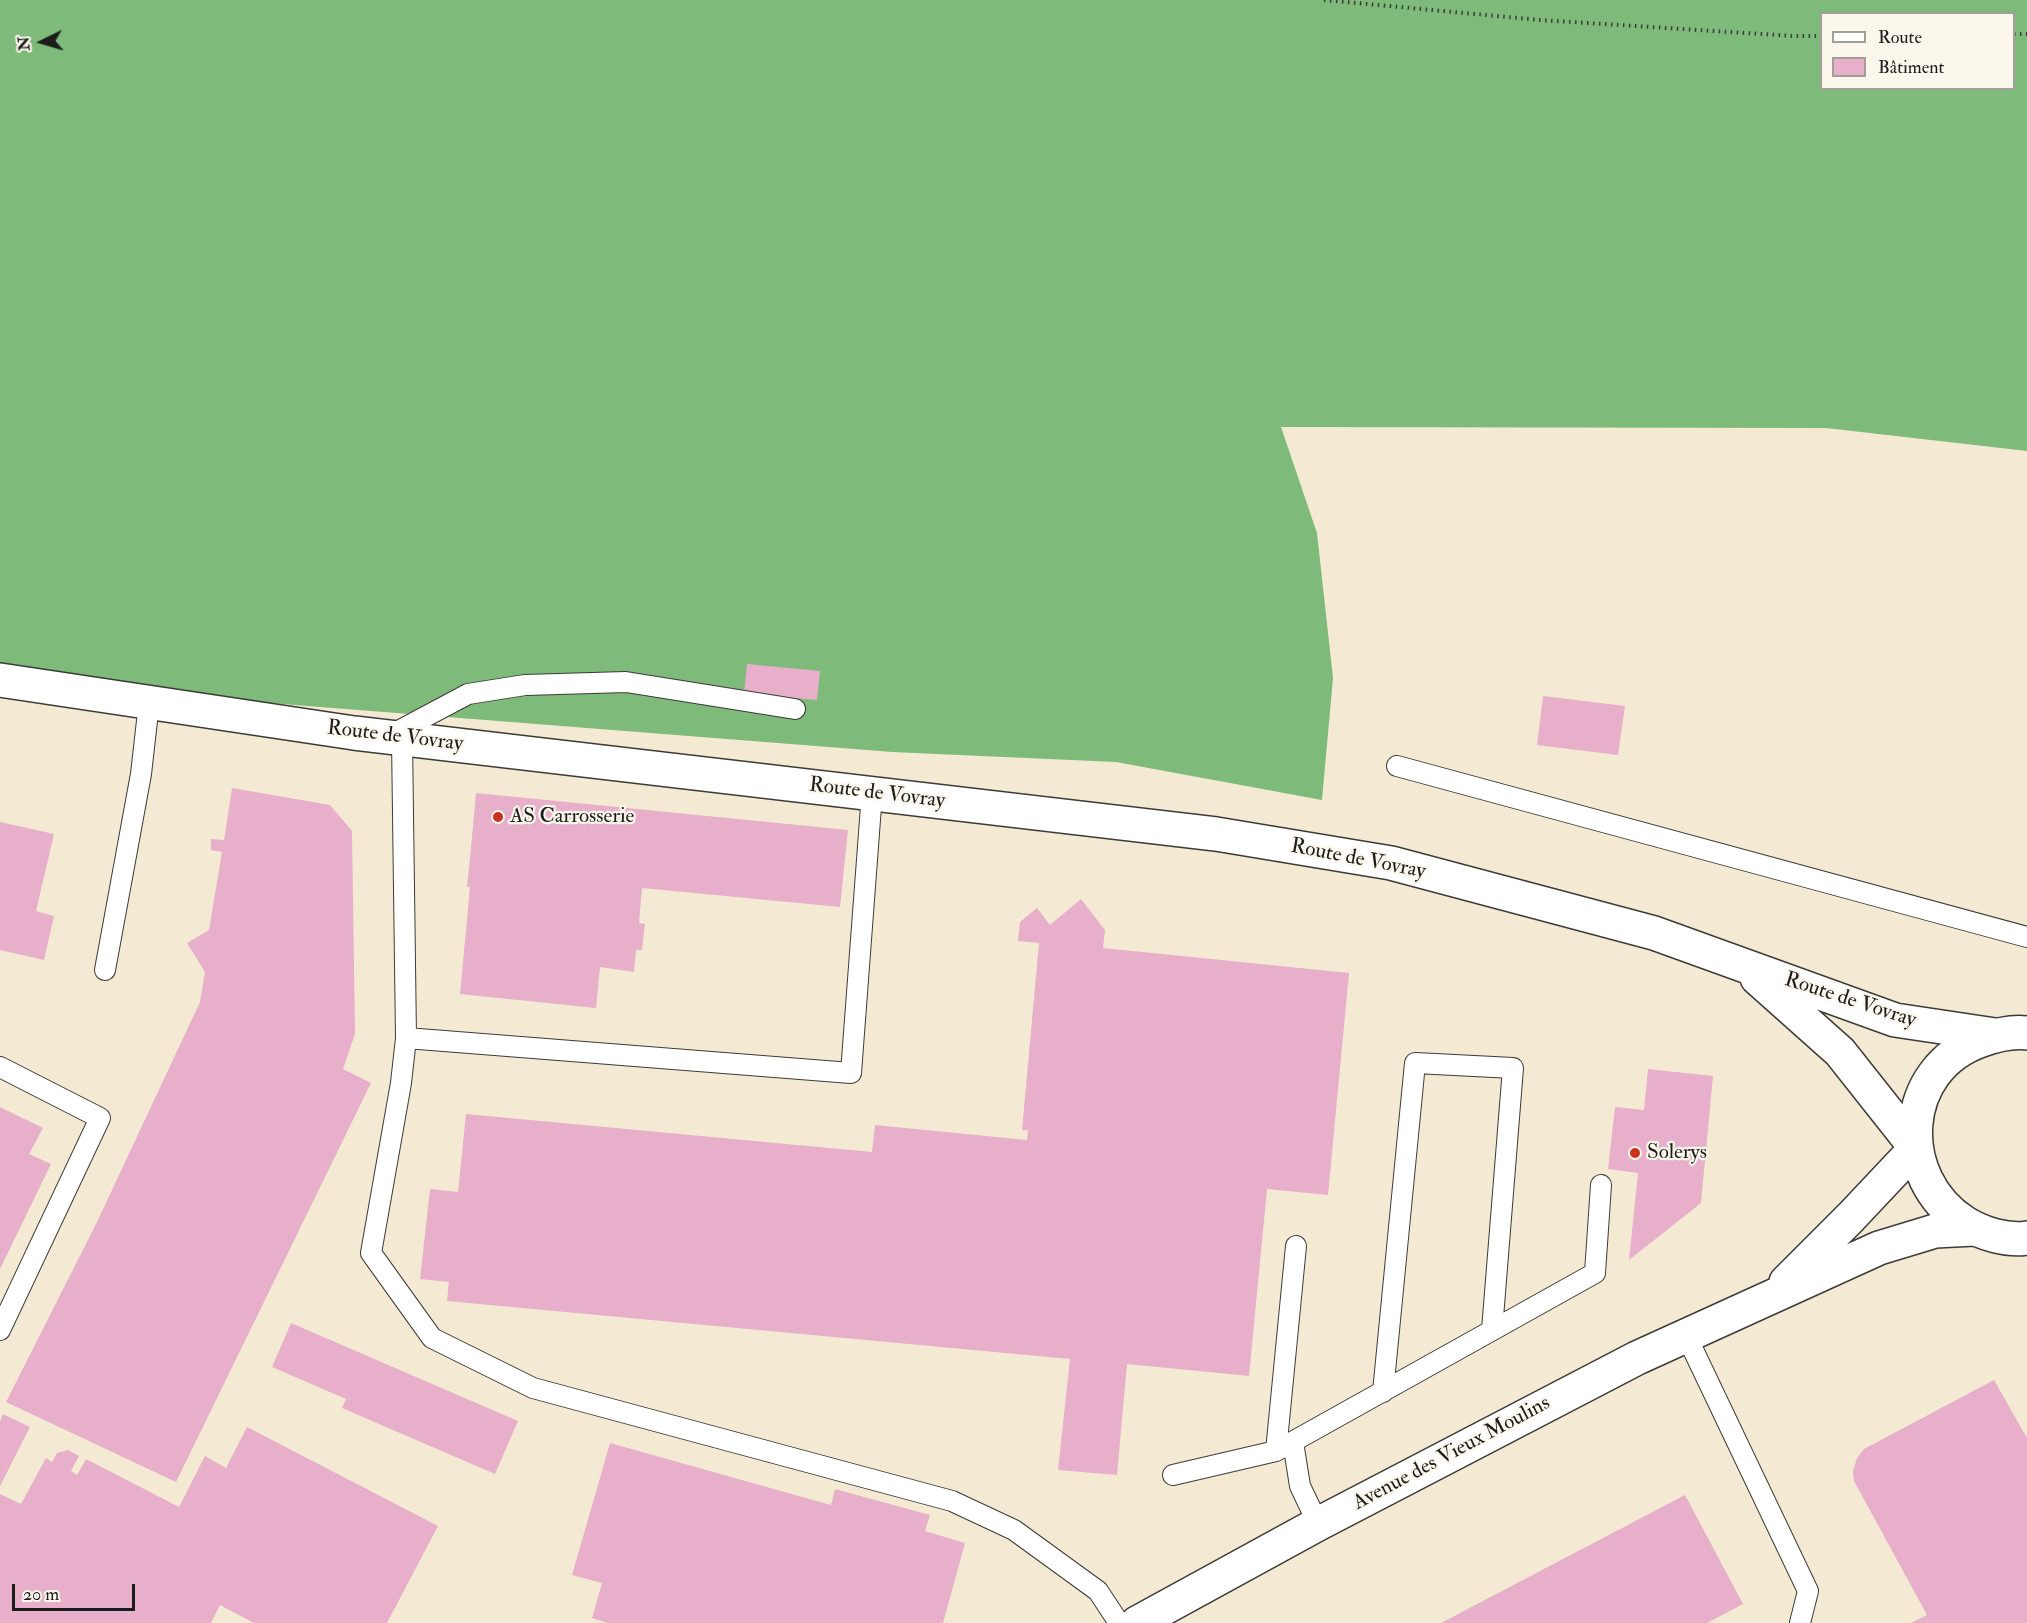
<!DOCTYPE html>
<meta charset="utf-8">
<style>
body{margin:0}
#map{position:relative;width:2027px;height:1623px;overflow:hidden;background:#f4ead3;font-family:"IM FELL Double Pica",serif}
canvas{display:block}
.legend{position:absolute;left:1820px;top:12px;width:195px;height:78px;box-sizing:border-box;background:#fbf7ec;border:2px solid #a29f99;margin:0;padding:8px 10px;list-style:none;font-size:18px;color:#1c1c1c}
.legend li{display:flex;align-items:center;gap:12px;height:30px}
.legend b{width:30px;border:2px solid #a29f99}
.north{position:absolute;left:12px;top:12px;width:60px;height:60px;-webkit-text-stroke:4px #fbf7ec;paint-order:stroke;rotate:265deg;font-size:16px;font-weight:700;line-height:24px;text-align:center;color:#1c1c1c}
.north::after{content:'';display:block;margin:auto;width:21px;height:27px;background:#1c1c1c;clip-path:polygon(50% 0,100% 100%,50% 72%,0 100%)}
.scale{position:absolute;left:12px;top:1584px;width:123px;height:27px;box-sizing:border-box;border:3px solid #1c1c1c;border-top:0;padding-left:8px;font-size:18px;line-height:21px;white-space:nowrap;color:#1c1c1c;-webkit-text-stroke:4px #fbf7ec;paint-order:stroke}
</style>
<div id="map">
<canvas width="2027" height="1623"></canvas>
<ul class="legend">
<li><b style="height:8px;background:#fff"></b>Route</li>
<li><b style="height:16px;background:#e7afca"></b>Bâtiment</li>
</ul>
<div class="north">N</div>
<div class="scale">20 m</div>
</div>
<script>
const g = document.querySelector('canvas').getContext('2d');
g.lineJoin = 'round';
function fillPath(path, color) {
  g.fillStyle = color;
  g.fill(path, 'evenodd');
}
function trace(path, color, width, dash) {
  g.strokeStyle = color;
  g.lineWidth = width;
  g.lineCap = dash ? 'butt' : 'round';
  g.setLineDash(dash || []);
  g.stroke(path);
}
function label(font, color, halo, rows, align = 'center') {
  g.font = font + ' "IM FELL Double Pica",serif';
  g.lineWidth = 4.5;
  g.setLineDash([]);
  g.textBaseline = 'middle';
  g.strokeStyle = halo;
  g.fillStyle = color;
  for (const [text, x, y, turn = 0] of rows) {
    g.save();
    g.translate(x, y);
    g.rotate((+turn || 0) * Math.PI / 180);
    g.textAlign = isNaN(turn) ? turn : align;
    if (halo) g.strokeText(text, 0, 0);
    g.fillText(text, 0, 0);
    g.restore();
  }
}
const forest = new Path2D(`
 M0 0H2027V451L1826 428 1281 427 1317 533 1333 678 1322 800 1116 762 892 752 117 691 0 674ZM1822 14H2014V88H1822Z`);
const building = new Path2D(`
 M747 664 820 671 817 700 744 694Z
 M1543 696 1625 706 1618 755 1537 745Z
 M232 788 330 805 352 831 355 1034 343 1069 371 1083 176 1482 6 1402 97 1222 200 1002 205 972 187 943 209 930 222 852 211 850V839L224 840Z
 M476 793 848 830 840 907 642 888 639 923 645 924 642 950H636L634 972 600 967 596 1008 460 994 470 887H467L469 869Z
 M0 822 54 834 36 911 54 916 44 960 0 950Z
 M1081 899 1105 930 1103 948 1349 973 1328 1195 1267 1189 1249 1376 1127 1364 1117 1475 1058 1470 1070 1359 447 1301 449 1282 420 1279 430 1189 458 1192 466 1114 872 1152 875 1125 1027 1140 1028 1130H1022L1039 943 1018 941 1020 922 1037 908 1050 925Z
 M1648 1069 1713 1076 1701 1203 1629 1260 1638 1173 1608 1169 1615 1107 1644 1110Z
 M0 1107 43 1128 29 1154 51 1164 0 1269Z
 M291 1323 518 1421 495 1474 342 1408 346 1399 272 1367Z
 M1994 1380 2027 1438V1623H1911L1927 1615 1854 1481 1853 1471 1857 1458 1864 1449Z
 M3 1414 30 1427 0 1486V1422Z
 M247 1427 438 1526 387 1623H254L220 1605 211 1623H0V1494L21 1504 46 1458 52 1462 57 1453 68 1450 79 1456 71 1471 77 1475 86 1459 179 1507 205 1456 226 1468Z
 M610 1443 831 1505 835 1489 930 1515 925 1531 965 1543 943 1623H608L592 1618 602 1583 572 1575Z
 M1685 1495 1743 1604 1707 1623H1441Z`);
const path = new Path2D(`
 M1324 0 1540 20 1793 36H1822
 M2014 34H2027`);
const service = new Path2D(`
 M389 736 468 694 525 685 626 682 795 709
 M402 739 406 1038 851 1073 872 793
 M1397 766 2027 937
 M105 970 141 774 149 703
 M406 1038 401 1083 371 1253 432 1338 533 1388 952 1501 1014 1530 1098 1591 1119 1623
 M0 1067 100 1118 0 1330
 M1686 1335 1808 1591 1800 1623
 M1383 1392 1415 1063 1513 1068 1492 1330
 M1293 1442 1300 1486 1318 1524
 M1276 1451 1595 1273 1601 1185
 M1173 1475 1276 1451 1296 1246`);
const minor = new Path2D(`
 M0 680 354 733 1216 834 1391 863 1654 933 1895 1020 1995 1035
 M1757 978 1840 1052 1916 1148 1851 1217 1786 1282
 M2027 1033C2012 1031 1996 1035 1982 1040 1899 1068 1894 1178 1965 1223 1983 1234 2007 1241 2027 1238
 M1137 1623 1318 1524 1637 1358 1879 1248 1935 1231 1974 1229`);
const markers = [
 [498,817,6,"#c8321e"],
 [1635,1153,6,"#c8321e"]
];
const streetNames = [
 ["Route de Vovray",395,737,7],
 ["Route de Vovray",877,794,7],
 ["Route de Vovray",1358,860,11],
 ["Route de Vovray",1850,1001,18],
 ["Avenue des Vieux Moulins",1452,1454,-28]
];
const poiNames = [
 ["AS Carrosserie",510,817],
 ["Solerys",1647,1153]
];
fillPath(forest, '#7eba7a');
fillPath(building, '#e7afca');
trace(service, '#3c3b37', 22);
trace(minor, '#3c3b37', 36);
trace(path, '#3c3b37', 4, [1.5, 4.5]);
trace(service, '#fff', 20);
trace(minor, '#fff', 33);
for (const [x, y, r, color] of markers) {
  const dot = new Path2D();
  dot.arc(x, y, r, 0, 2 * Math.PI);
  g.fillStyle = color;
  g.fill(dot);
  trace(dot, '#fbf7ec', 2);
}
label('21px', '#1c1c1c', '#fbf7ec', streetNames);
label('21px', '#1c1c1c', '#fbf7ec', poiNames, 'left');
</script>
